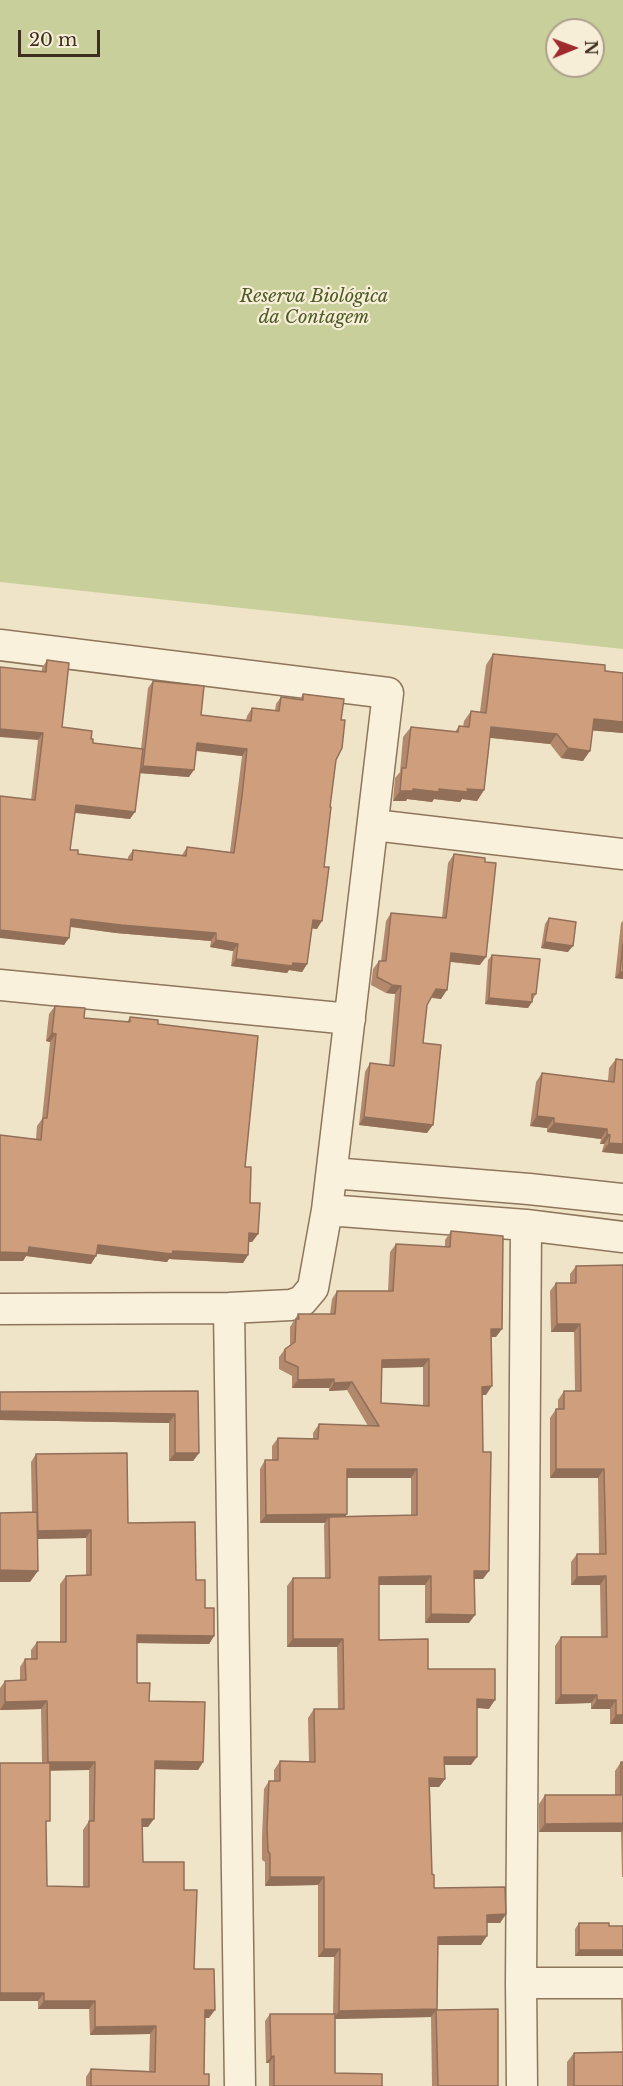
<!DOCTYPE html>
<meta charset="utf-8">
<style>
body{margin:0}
#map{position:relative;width:623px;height:2086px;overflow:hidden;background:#f0e4c8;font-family:"Libre Baskerville",serif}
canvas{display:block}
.north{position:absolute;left:545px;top:18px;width:60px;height:60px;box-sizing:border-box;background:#f7eed8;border:2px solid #ada18e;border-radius:50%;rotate:89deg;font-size:16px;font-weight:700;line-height:24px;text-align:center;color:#3d2e20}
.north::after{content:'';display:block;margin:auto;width:21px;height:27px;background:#9e2a2b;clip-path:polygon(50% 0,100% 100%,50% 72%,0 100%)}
.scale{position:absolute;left:18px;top:30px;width:82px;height:27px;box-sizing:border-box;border:3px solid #3d2e20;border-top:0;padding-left:8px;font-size:18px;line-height:21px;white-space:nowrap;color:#3d2e20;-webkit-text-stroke:4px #f7eed8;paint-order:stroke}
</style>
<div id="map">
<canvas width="623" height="2086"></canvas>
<div class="north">N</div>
<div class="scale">20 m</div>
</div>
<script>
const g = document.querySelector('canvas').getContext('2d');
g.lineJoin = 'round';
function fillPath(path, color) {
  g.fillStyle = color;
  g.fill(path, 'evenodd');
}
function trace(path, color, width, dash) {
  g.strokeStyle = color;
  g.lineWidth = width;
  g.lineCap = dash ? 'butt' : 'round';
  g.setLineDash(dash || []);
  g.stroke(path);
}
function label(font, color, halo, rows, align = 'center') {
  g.font = font + ' "Libre Baskerville",serif';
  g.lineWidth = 4.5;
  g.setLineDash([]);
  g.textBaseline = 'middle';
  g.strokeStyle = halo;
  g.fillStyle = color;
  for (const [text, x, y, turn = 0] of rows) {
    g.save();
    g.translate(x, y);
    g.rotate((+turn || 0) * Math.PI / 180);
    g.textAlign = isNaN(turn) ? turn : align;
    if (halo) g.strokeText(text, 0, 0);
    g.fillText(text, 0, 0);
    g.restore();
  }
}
const green = new Path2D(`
 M0 0H623V649L0 582ZM557 30H593V66H557Z`);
const minor = new Path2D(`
 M0 645 388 693 327 1210 313 1288 302 1301 291 1305 229 1308 0 1309
 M374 825 623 854
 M0 985 350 1019
 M332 1173 529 1189 623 1199
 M327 1210 526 1225 623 1237
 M229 1308 240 2086
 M521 1983H623
 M522 2086 521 1983 526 1225`);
const wall = new Path2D(`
 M493 654 623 673V733L592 730 583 761 561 758 550 744 490 738 484 790 477 801 462 799 460 802 434 799 432 802 407 799 406 801H393L395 778 400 772 403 737 411 727 455 732 459 726 463 727 464 721 471 711 480 712 486 665Z
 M47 660 62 727 91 739 93 743 141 749 148 688 153 681 201 715 246 720 247 716 252 708 275 711 276 704 281 697 300 699 303 694 336 760 330 807 317 929 312 928 307 964 302 972 289 970 287 973 231 966 233 951 210 947 211 941 116 933 70 927 64 945 31 800 38 740 42 668ZM196 751 242 756 230 852 187 847 182 855 133 850 128 857V860L78 854 70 850 75 813 130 819 140 773 189 777Z
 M454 854 480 965 450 962 441 999 431 998 427 1005 423 1043 427 1133 359 1125 365 1072 370 1063 389 1066 395 994 386 993 371 985 373 969 379 961H381L386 921 391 913 442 918 448 863Z
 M549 918 568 952 541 948 545 924Z
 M623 921V979L615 978 621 923Z
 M492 955 536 994 528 1008 485 1004 488 960Z
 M55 1006 84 1018 127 1022 130 1017 158 1024 245 1167 250 1203 258 1234 252 1242H249L248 1255 243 1263 169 1259 167 1262 97 1254 91 1264 26 1256 23 1261H0V1135L36 1139 37 1126 42 1119 50 1042 46 1041 49 1014Z
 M616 1059 623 1060V1154L602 1152 604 1144H600L601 1139 547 1132V1128L530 1126 536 1082 542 1073 608 1081 609 1068Z
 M451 1231 496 1337H491L486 1395H482L483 1579H474L469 1623H425V1585H379V1640L428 1669 489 1709 477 1708 471 1765H444L445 1779 439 1787H430L432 1874 434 1888 506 1914 500 1923H487L481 1945H438L437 2009 498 2086H432L431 2017 335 2019V2073L382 2086H269V2063H266L265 2021 270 2014H333L334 1957H318V1885L265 1886V1862L262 1860V1837L264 1789 269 1781H274V1770L280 1761 309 1762 308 1718 314 1709H338L337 1647H287V1586L293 1578H325L324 1525 325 1523H260V1469L265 1460H272V1446L278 1438 313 1439V1433L319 1424 368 1426 347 1390 329 1391V1388H292V1376L279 1369V1357L285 1349 290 1346V1327L298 1314H330L332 1299 337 1291H388L390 1252 396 1244 445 1247V1240ZM423 1367V1405L381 1403 382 1368ZM347 1478H411V1515L345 1516 347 1514Z
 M623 1265V1724H610V1709H591V1703L555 1704V1646L561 1637H601L600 1585H571V1562L577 1554H599L598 1478H550V1418L556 1409H558V1400L564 1391H575L574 1332H551L550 1291 556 1283H570V1274L576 1266Z
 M198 1391 199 1453 193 1461H169V1423L0 1420Z
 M36 1454 128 1523 196 1580 214 1636 209 1644 137 1643V1683L149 1701 203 1762 198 1770 154 1769 148 1827H142L143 1862 184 1890 194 1969 209 2018H205L204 2074 209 2086H86V2077L91 2069 149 2071 150 2034 90 2035 89 2009H38V2001H0V1763H42L41 1709 0 1710V1688L5 1681H20V1667L25 1659H31V1650L37 1642H60V1584L66 1576 86 1575V1538L37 1539 30 1582H0V1513L32 1512 31 1462ZM50 1770H89V1821L83 1830V1887L47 1886 46 1826Z
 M621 1762H623V1877H622L621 1832H539V1804L545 1795H615V1771Z
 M579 1923 609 1926H623V1956H575V1929Z
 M623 1998V2086H567V2062L574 2053 622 2052 621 2000Z`);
const shadedWall = new Path2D(`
 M594 719 623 722V733L586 730Z
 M491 727 557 734 550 744 484 737Z
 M0 729 43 733 38 740 0 737Z
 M197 743 247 749 242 756 192 750Z
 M568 748 590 751 583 761 561 758Z
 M143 766 194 770 189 777 138 773Z
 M413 789H467L484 790 477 801 462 799 460 802 434 799 432 802 407 799 406 801H393L400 791Z
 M76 805 135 812 130 819 71 812Z
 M71 919 216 933 211 941 116 933 66 926Z
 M313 920 322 921 317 929 308 928Z
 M0 930 69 938 64 945 0 938Z
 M216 940 238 944 233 951 210 947Z
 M545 942 573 946 568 952 541 948Z
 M451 953 486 957 480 965 445 961Z
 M236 959 293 963 307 964 302 972 289 970 287 973 231 966Z
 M620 972H623V979L615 978Z
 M392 985 401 986 395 994 386 993Z
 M436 989 447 990 441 999 431 997Z
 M489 998 532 1002 528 1008 485 1004Z
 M52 1033 56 1034 50 1042 46 1041Z
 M537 1116 554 1118 547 1128 530 1126Z
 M364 1117 433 1125 427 1133 359 1125Z
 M554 1123 607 1129 601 1139 547 1132Z
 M607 1134 610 1135 604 1144H600Z
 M609 1143 623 1144V1154L602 1152Z
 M249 1233 258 1234 252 1242 243 1241Z
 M98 1245 248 1255 243 1263 169 1259 167 1262 92 1253Z
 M29 1247 96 1256 91 1264 26 1256 23 1261H0V1252Z
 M557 1324H580L574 1332H551Z
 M491 1329H502L496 1337H485Z
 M429 1359 423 1367 376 1368 382 1360Z
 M334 1379 329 1388H292L298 1380Z
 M352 1382 347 1390 329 1391 334 1383Z
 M492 1386 486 1395H476L482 1387Z
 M0 1411 175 1414 169 1423 0 1420Z
 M175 1453H199L193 1461H169Z
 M347 1469H417L411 1478H341Z
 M556 1469H604L598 1478H550Z
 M347 1514 341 1522 329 1517 325 1523H260L266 1515Z
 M91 1530 86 1538 32 1539 38 1531Z
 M0 1570 38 1571 30 1582H0Z
 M474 1571H489L483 1579H468Z
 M431 1576 425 1585H373L379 1577Z
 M606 1576 600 1585H571L577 1577Z
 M431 1614 475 1615 469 1623H425Z
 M137 1635 214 1636 209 1644 131 1643Z
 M293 1639H343L337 1647H287Z
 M561 1695H597L591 1703 555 1704Z
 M477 1699 495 1700 489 1709 471 1707Z
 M597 1700H616L610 1709H591Z
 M47 1701 41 1709 0 1710 5 1702Z
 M616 1715H623V1724H610Z
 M444 1757H477L471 1765H438Z
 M155 1761 203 1762 198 1770 149 1769Z
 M48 1762H95L89 1770 42 1771Z
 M429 1778 445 1779 439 1787H424Z
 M142 1819H154L148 1827H136Z
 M623 1823V1830L621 1832H539L545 1824Z
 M270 1877H324L318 1885 265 1886Z
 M506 1914 500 1923H481L487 1915Z
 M487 1936 481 1945H432L438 1937Z
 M324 1949H340L334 1957H318Z
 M579 1950H623V1956H575Z
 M0 1993H44L38 2001H0Z
 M44 2001H95L89 2009H38Z
 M437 2009 431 2017 333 2019 339 2011Z
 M205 2010H215L209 2018H199Z
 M156 2026 150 2034 90 2035 95 2027Z
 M274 2056 269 2063H266L271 2057Z`);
const building = new Path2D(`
 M493 654 605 665V671L623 673V722L594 719 590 751 568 748 557 734 491 727 484 790 467 789 468 792 439 789V792L413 789V791H400L402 768H406L411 727 458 732 459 726 469 727 471 711 486 713Z
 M47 660 69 663 62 727 92 731 91 739H93V743L143 749 135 812 76 805 70 850H78V854L132 860 133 850 186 856 187 847 234 853 242 796 247 749 197 743 194 770 143 766 153 681 204 686 201 715 251 721 252 708 279 711 281 697 303 700V694L344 699 341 720H345L342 748 336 760 330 807H331L324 867H329L322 921 313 920 307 964 293 963 292 966 236 959 238 944 216 940V933L121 925 71 919 69 938 0 930V796L35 800 43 733 0 729V667L46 672Z
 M454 854 485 858V862L496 863 486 957 451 953 447 990 436 989 427 1005 423 1043 441 1045 433 1125 364 1117 370 1063 394 1066 401 986 392 985 377 977 379 961H386L391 913 446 918Z
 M549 918 576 922 573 946 545 942Z
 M623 944V972H620Z
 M492 955 540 959 536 994H532V1002L489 998Z
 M55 1006 85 1008 84 1018 130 1022V1017L158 1020V1024L258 1036 245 1167H251L250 1203H260L258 1234 249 1233 248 1255 173 1251 172 1254 98 1245 96 1256 29 1247 28 1253 0 1252V1135L41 1140 43 1118H47L56 1034 52 1033Z
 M616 1059 623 1060V1144L609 1143 610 1135 607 1134V1129L554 1123V1118L537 1116 542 1073 614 1082Z
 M451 1231 503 1236 502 1329H491L492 1386 482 1387 483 1452H491L489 1571H474L475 1615 431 1614V1576L379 1577V1640L428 1639V1669H495V1700L477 1699V1757H444L445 1779 429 1778 432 1874 434 1875V1888L505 1887 506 1914 487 1915V1936L438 1937 437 2009 339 2011 340 1949H324V1877H270V1854L268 1851 267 1828 269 1781H280V1761L315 1762 314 1709H344L343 1639H293V1578H330L329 1517 417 1515V1469H347V1514L266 1515 265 1460H278V1438L318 1439 319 1424 379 1426 352 1382 334 1383V1379L298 1380V1367L285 1361V1349L295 1342 296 1319H299L298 1314H335L337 1291H393L396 1244 450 1247ZM429 1359V1406L381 1403 382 1360Z
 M623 1265V1715H616V1700H597V1695H561V1637H607L606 1576 577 1577V1554H606L604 1469H556V1409H564V1391H581L580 1324H557L556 1283H576V1266Z
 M198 1391 199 1453H175V1414L0 1411V1392Z
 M127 1453 128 1523 195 1522 196 1580H205V1608H214V1636L137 1635V1683H150L149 1701 205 1702 203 1762 155 1761 154 1819H142L143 1862H184V1890H197L194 1969H214L215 2010H205L204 2074H209V2086H91V2069L155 2072 156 2026 95 2027V2001H44V1993H0V1763H50V1821H46L47 1886 89 1887V1821H94L95 1762H48L47 1701 5 1702V1681L26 1680 25 1659H37V1642H66V1576L91 1575V1530L38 1531 36 1454Z
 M37 1512 38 1571 0 1570V1513Z
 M621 1762H623V1823L545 1824V1795H621Z
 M579 1923H609V1926H623V1950H579Z
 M498 2009V2086H438L436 2010Z
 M270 2014H335V2073L382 2074V2086H274V2056L271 2057Z
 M623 2052V2086H574V2053Z`);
const parkNames = [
 ["Reserva Biológica",314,297],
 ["da Contagem",314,318]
];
fillPath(green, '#c9cf9b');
trace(minor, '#8d765c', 33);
trace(minor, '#faf1dc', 30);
fillPath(wall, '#b2896c');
fillPath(shadedWall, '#916f58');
fillPath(building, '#cf9f7d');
trace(building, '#916f58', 1.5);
label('italic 18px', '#4d5a26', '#f7eed8', parkNames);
</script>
